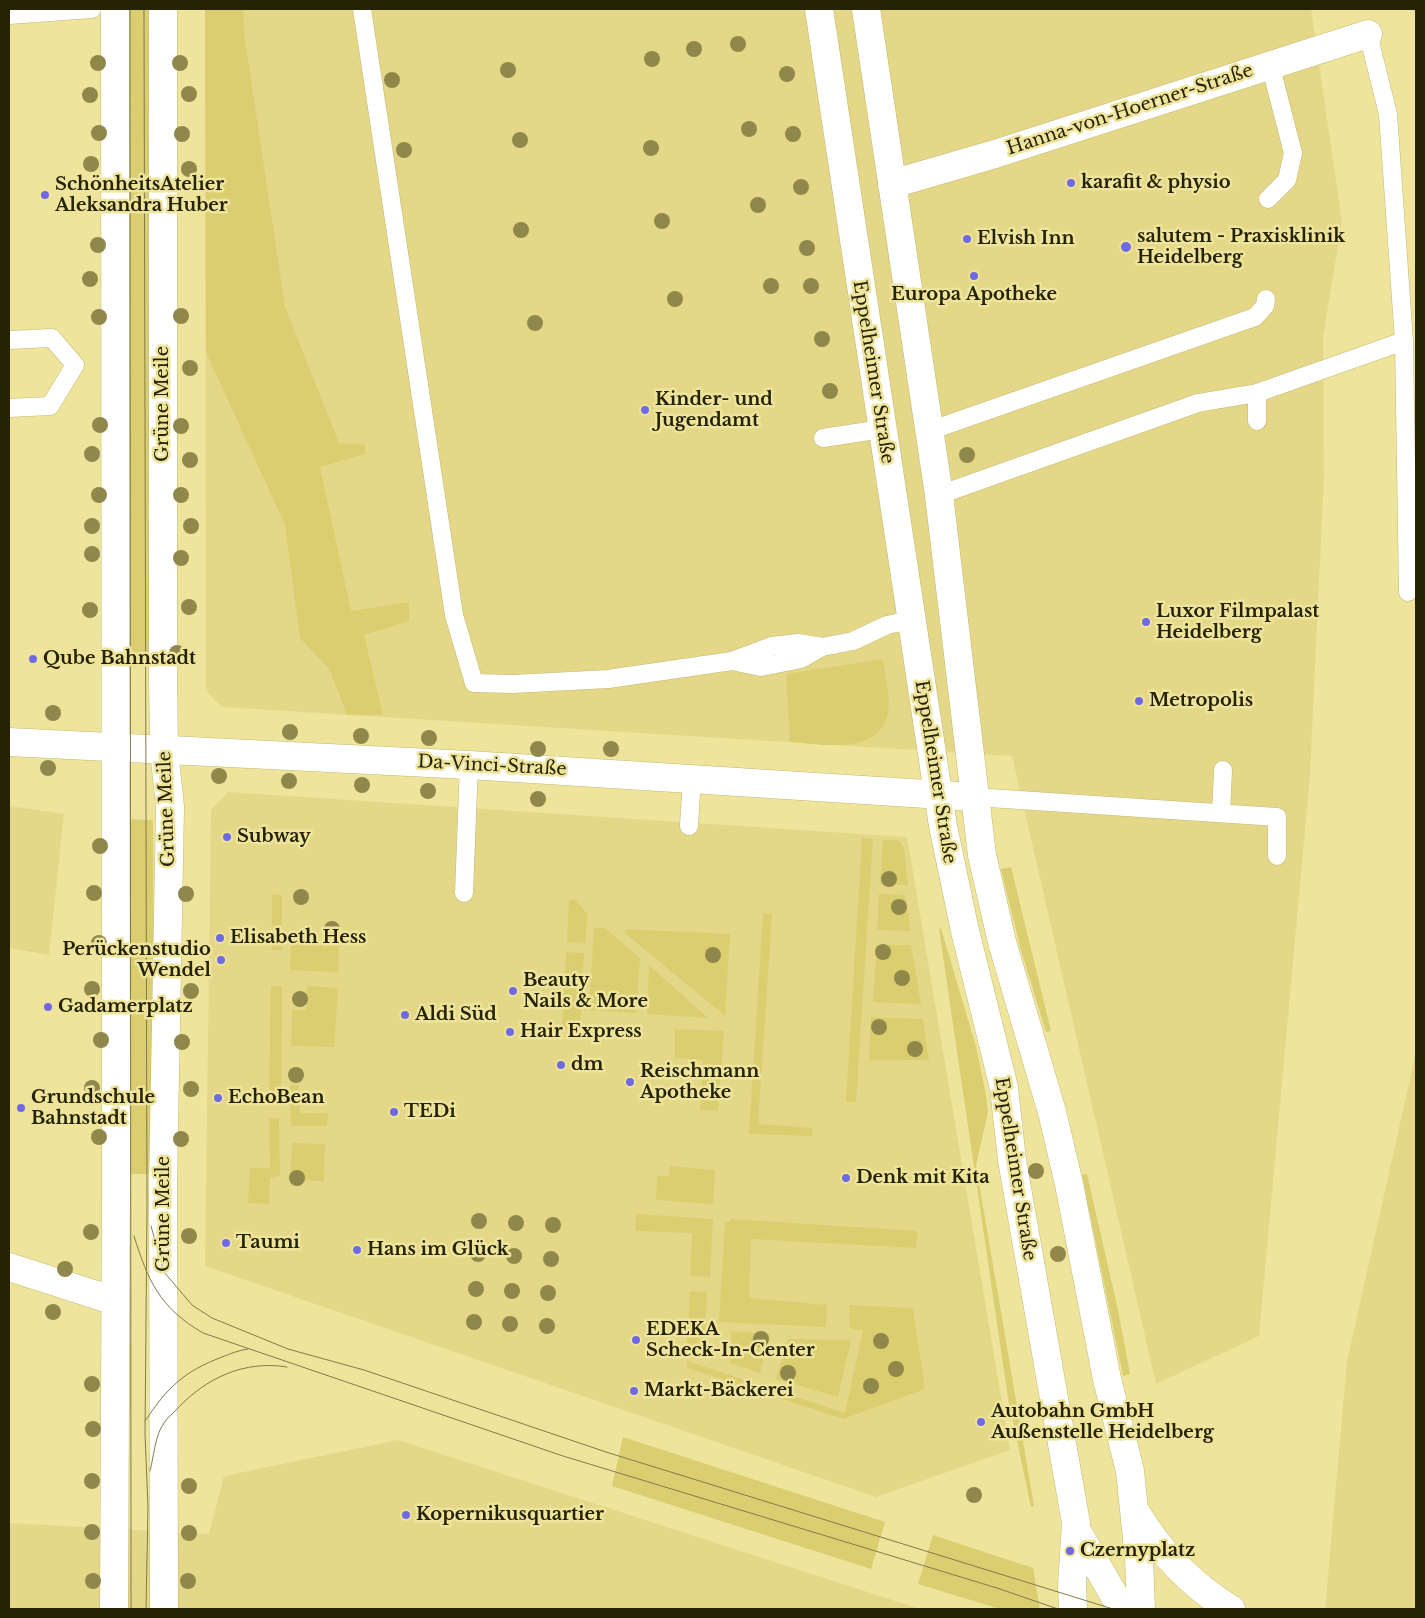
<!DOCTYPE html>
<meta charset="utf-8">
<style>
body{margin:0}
#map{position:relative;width:1425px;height:1618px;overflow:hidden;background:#eee49c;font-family:"Libre Baskerville",serif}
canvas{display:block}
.frame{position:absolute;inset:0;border:10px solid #262204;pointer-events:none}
</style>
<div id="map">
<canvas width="1425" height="1618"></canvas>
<div class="frame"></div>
</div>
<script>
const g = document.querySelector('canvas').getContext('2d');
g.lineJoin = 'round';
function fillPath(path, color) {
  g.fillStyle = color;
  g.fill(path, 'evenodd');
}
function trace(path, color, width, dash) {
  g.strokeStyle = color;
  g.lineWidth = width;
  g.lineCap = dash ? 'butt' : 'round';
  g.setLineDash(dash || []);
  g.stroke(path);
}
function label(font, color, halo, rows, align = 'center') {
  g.font = font + ' "Libre Baskerville",serif';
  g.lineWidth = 5;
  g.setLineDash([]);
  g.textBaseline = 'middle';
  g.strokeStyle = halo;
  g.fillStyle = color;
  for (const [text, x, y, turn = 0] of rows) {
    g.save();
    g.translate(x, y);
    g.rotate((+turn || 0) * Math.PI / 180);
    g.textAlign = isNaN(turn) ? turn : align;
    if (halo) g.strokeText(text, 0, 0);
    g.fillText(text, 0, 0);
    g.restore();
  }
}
const built = new Path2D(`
 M205 9H1311L1342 222 1323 337 1324 477 1310 775 1259 1336 1156 1384 1012 756 221 707 206 690Z
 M228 792 907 837 1010 1450 876 1497 205 1266 211 810Z
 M9 806 64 814 49 955 9 948Z
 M1416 1052V1609H1325L1347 1361Z
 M398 1440 920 1609H9V1523L209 1534 224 1476Z`);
const green = new Path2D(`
 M121 9H152L153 666 121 667Z
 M205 9H243L245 40 285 307 339 443 365 445V454L320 467 351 611 409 602V621L364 635 383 715H347L330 670 300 638 285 525 206 352Z
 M883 659C885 675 891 696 888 713 880 756 820 744 790 742L786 674Z
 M124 819 153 820 154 1174H123Z
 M862 838 873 839 856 1102H846Z
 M883 840H898L904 848 908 885 880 884Z
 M1011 867 1051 1031 1046 1032 1021 950 1001 869Z
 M879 894 905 895 911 931 877 930Z
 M272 895H282V950H272Z
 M569 900H576L588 915 585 943 567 942Z
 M763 913 772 914 758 1124 813 1128 812 1136 749 1134Z
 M594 928H605L640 958 636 1013 589 1010Z
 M941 928 976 1047 986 1095 988 1112 976 1165 1034 1506 1031 1507 1008 1398 939 929Z
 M625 929 730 934 725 1016 625 933Z
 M291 944 339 946 338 972 290 970Z
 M877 945H911L921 1004 873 1002Z
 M566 952 584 953 580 1030 562 1029Z
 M649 965 708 1018 647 1014Z
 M271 986H282L281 1099 269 1100Z
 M307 986 338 988 334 1047 291 1046 292 1010H306Z
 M871 1017 923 1019 929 1060H869Z
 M675 1029 724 1031 718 1111 700 1110 703 1060 675 1058Z
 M290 1085H299L300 1113H328L327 1126H291Z
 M269 1118H279L280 1176 270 1178 269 1204 248 1203 250 1168H270Z
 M292 1143 325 1144 324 1181 290 1180Z
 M670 1166 715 1170 713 1204 656 1200 657 1176H669Z
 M1087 1174 1118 1310 1130 1374 1123 1376 1082 1175Z
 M636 1214 713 1219 710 1277 690 1276 692 1233 635 1231Z
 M730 1219 918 1231 916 1248 751 1239 749 1298 827 1305 826 1327 719 1322 725 1222H729Z
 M690 1291 707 1293 704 1354 687 1347Z
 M849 1305 913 1308 925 1389 843 1419 770 1395 773 1389 845 1413 863 1330 850 1329Z
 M731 1331 770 1334 760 1373 730 1363Z
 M788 1339 851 1340 838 1397 776 1379Z
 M687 1361 757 1384 755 1390 687 1368Z
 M623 1437 885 1522 871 1569 612 1486Z
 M933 1535 1033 1568 1040 1609H1000L918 1584Z`);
const lane = new Path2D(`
 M362 9 454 615 474 683 513 684 608 679 732 661 772 646 798 643 822 647
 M9 15 92 9
 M1368 34 1388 114 1404 341 1408 592
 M1268 199 1287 180 1293 153 1270 64
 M9 340 52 338 75 365 50 406 9 408
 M1257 393 1404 341
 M929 431 1255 317 1265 306 1266 299
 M823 438 882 429
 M939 495 1198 403 1257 393V421
 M732 661 761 667 801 659 822 647 853 641 887 625 911 620
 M974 797 1277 817V856
 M1221 813 1223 770
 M689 826 692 778
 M464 893 469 765`);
const street = new Path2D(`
 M163 9V677L164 750 170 807 163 1184 164 1609
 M892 184 995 154 1368 34
 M9 742 469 765 974 797
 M9 1267 115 1301
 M114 1609 116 1183 115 9`);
const secondary = new Path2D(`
 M819 9 943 826 965 931 1004 1088 1012 1160 1076 1523 1072 1585 1073 1609
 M866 9 939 495 982 855 1002 942 1052 1112 1069 1184 1107 1379 1130 1471 1139 1558 1141 1609
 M1137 1514C1159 1551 1193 1587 1231 1609
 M1077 1531 1122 1609`);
const tram = new Path2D(`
 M130 9 131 1609
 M144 9 147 1206 145 1434 148 1507 146 1609
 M151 1226 164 1272 192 1305 212 1318 288 1349 364 1370 606 1452 1113 1609
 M134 1236C148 1281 160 1308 203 1333L563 1456 997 1588 1058 1609
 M145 1421C168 1387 183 1372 222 1357 230 1354 239 1350 248 1349
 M150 1471C154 1456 155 1435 164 1423 167 1418 173 1413 177 1409 206 1378 244 1360 287 1367`);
const trees = [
 [738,44],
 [694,49],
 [652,59],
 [98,63],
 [180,63],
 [508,70],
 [787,74],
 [392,80],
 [189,94],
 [90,95],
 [749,129],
 [99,133],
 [182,134],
 [793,134],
 [520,140],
 [651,148],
 [404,150],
 [91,164],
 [189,169],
 [801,187],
 [758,205],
 [662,221],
 [521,230],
 [98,245],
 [807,248],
 [90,279],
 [771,286],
 [811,286],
 [675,299],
 [181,316],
 [99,317],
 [535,323],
 [822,339],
 [190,368],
 [830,391],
 [100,425],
 [181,426],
 [92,454],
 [967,455],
 [190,460],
 [99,495],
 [181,495],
 [92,526],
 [191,526],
 [92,554],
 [181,558],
 [189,607],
 [90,610],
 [177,653],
 [53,713],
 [290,732],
 [361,736],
 [429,738],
 [538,749],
 [611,749],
 [48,768],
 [219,776],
 [289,781],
 [362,785],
 [428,791],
 [538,799],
 [100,846],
 [889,879],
 [94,893],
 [186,894],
 [301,897],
 [899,907],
 [332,929],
 [99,943],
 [883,952],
 [713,955],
 [902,978],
 [92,989],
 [191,991],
 [300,999],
 [879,1027],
 [101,1040],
 [182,1042],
 [915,1049],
 [296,1075],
 [92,1088],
 [191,1089],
 [99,1137],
 [181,1139],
 [1036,1171],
 [297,1178],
 [479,1221],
 [516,1223],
 [553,1225],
 [91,1232],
 [189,1236],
 [478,1254],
 [1058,1254],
 [514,1256],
 [551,1259],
 [65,1269],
 [476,1289],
 [512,1291],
 [548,1293],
 [53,1312],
 [474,1322],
 [510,1324],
 [547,1326],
 [761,1339],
 [881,1341],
 [896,1369],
 [788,1373],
 [92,1384],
 [871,1386],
 [93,1429],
 [92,1481],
 [189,1486],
 [974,1495],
 [92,1532],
 [189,1533],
 [93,1581],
 [188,1581]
];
const markers = [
 [1071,183,5,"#6f6ae4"],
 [45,195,5,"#6f6ae4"],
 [967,239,5,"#6f6ae4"],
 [1126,247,6,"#6f6ae4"],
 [974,276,5,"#6f6ae4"],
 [645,410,5,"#6f6ae4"],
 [1146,622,5,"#6f6ae4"],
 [33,659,5,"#6f6ae4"],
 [1139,701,5,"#6f6ae4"],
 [227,837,5,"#6f6ae4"],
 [220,938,5,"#6f6ae4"],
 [221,960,5,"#6f6ae4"],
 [513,991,5,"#6f6ae4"],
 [48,1007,5,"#6f6ae4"],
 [405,1015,5,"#6f6ae4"],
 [510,1032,5,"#6f6ae4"],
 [561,1065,5,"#6f6ae4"],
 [630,1082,5,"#6f6ae4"],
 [218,1098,5,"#6f6ae4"],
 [21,1108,5,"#6f6ae4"],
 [394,1112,5,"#6f6ae4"],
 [846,1178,5,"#6f6ae4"],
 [226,1243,5,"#6f6ae4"],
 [357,1250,5,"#6f6ae4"],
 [636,1340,5,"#6f6ae4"],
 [634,1391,5,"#6f6ae4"],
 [981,1422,5,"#6f6ae4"],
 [406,1515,5,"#6f6ae4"],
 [1070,1551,5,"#6f6ae4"]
];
const streetNames = [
 ["Hanna-von-Hoerner-Straße",1130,110,-18],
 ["Eppelheimer Straße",873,372,81],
 ["Grüne Meile",163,404,-90],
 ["Da-Vinci-Straße",492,766,3],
 ["Eppelheimer Straße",935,772,81],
 ["Grüne Meile",167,809,-92],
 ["Eppelheimer Straße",1015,1169,81],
 ["Grüne Meile",164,1214,-90]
];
const poiNames = [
 ["karafit & physio",1081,183],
 ["SchönheitsAtelier",55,185],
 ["Aleksandra Huber",55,206],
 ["salutem - Praxisklinik",1137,237],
 ["Heidelberg",1137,258],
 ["Elvish Inn",977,239],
 ["Europa Apotheke",974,295,"center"],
 ["Kinder- und",655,400],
 ["Jugendamt",655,421],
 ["Luxor Filmpalast",1156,612],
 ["Heidelberg",1156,633],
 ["Qube Bahnstadt",43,659],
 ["Metropolis",1149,701],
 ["Subway",237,837],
 ["Elisabeth Hess",230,938],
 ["Perückenstudio",211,950,"right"],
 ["Wendel",211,971,"right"],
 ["Beauty",523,981],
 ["Nails & More",523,1002],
 ["Gadamerplatz",58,1007],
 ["Aldi Süd",415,1015],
 ["Hair Express",520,1032],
 ["dm",571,1065],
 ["Reischmann",640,1072],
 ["Apotheke",640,1093],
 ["Grundschule",31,1098],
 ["Bahnstadt",31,1119],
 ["EchoBean",228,1098],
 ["TEDi",404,1112],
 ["Denk mit Kita",856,1178],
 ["Taumi",236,1243],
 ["Hans im Glück",367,1250],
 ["EDEKA",646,1330],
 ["Scheck-In-Center",646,1351],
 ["Markt-Bäckerei",644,1391],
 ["Autobahn GmbH",991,1412],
 ["Außenstelle Heidelberg",991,1433],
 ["Kopernikusquartier",416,1515],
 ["Czernyplatz",1080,1551]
];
fillPath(built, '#e4d888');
fillPath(green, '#dbce71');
trace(lane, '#c2b871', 19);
trace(street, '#c2b871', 29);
trace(secondary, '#c2b871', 29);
trace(lane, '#fff', 18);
trace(street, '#fff', 28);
trace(secondary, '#fff', 28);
trace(tram, '#817b49', 1);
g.fillStyle = '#90884a';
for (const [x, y] of trees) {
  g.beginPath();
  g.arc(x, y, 8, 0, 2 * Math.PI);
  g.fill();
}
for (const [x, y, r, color] of markers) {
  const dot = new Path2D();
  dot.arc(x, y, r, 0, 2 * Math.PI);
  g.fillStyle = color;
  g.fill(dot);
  trace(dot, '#eee49c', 2);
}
label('18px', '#262204', '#eee49c', streetNames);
label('bold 18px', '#262204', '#eee49c', poiNames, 'left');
</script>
